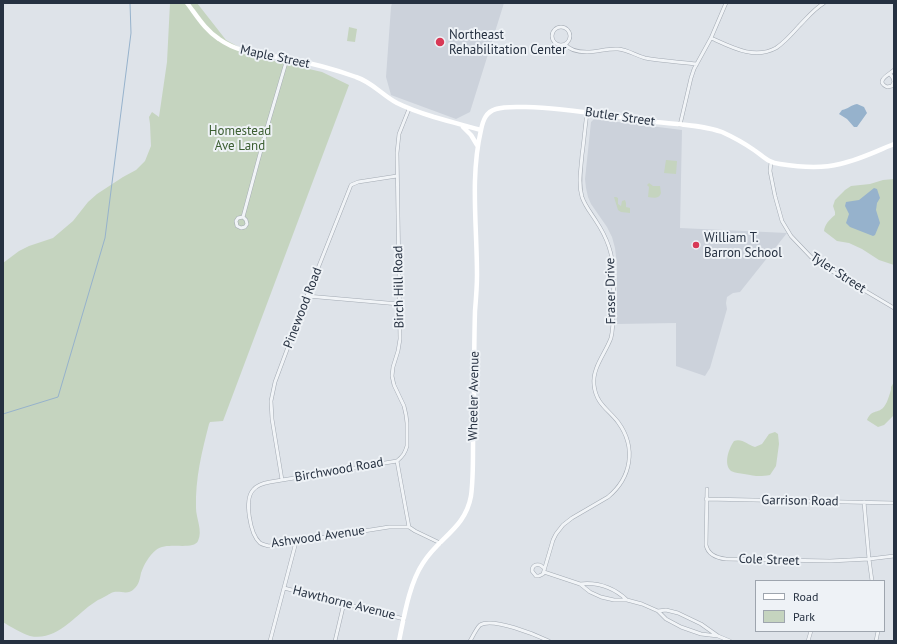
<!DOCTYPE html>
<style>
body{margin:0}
#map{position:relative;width:897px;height:644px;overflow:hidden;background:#dee3e9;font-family:"PT Sans",sans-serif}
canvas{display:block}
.frame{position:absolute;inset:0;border:4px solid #263141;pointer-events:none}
.legend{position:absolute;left:755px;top:580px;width:130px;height:52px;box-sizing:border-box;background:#eef2f6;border:1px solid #9ea5ae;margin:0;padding:5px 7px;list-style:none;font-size:12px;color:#263141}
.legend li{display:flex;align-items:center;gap:8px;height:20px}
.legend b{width:20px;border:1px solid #9ea5ae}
</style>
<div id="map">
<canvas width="897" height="644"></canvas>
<div class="frame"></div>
<ul class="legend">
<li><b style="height:5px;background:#fff"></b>Road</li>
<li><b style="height:11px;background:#c5d4bf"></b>Park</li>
</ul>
</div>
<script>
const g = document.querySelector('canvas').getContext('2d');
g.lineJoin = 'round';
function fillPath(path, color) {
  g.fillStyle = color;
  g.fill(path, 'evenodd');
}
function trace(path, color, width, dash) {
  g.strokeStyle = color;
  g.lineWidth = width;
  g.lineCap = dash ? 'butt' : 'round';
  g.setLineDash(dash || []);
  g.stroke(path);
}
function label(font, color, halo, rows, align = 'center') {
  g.font = font + ' "PT Sans",sans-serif';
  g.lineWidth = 4;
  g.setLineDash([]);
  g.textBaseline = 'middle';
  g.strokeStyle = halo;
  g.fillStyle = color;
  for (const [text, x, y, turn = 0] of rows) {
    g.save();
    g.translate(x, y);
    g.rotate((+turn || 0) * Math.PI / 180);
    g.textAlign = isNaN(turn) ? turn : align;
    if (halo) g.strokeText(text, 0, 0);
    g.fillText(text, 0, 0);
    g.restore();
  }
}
const built = new Path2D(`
 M392 3H504L470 112 456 119 391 95 386 77 391 7Z
 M594 119 682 130 680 228 787 233 740 292 733 293 727 297 726 303 727 309 710 368 705 376 676 366V323L617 324V264L615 248 612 237 607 227 591 204 588 197 586 188 585 179 591 122Z`);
const green = new Path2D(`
 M170 3H197L226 40 257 57 322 72 349 85 223 421 210 422 209 424C202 451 195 479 196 508 196 518 203 531 198 541 193 551 167 541 156 550 149 556 144 564 141 573 140 578 139 585 134 589 128 595 122 591 114 592 112 592 108 595 106 596 103 598 99 599 95 602 76 614 57 642 30 636 21 633 11 627 3 622V263L19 251 29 246 53 238 73 221 88 202 97 194 123 177 136 170 145 161 151 146 150 124 149 117 152 112 159 117 167 62Z
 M349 27 357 29 355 42 347 41Z
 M666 160 677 161 676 174 664 173Z
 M894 179V265L879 260 862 249 849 243 837 241 824 231C825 224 829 220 835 215V212L833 206 835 200 845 190 851 186 870 184 883 180Z
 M649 183 653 186H660L661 193C659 199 654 198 648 197L649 187 647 185Z
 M614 197H616L618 198V204L621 206 622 201 625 200 626 203V207L630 208V213L621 212 618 210Z
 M894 382V415L884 425 878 427 867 420C872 409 876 414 883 408 887 404 889 396 891 390V387Z
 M775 432 778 434 779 444 776 466 770 475C759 477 755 476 744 474 740 473 735 473 731 471 723 464 729 448 734 441 742 438 748 445 755 447L762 444 769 434Z`);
const water = new Path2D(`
 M857 104 864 107 867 113 857 127H854L847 119 839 114 842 110C848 109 851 105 857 104Z
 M874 188 877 189 880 198 877 203 876 210 880 223 875 235 873 236 850 227 846 223 849 214 845 206 846 202 859 200Z`);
const stream = new Path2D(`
 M3 414 58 397 105 238 131 33 130 3`);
const street = new Path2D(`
 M552 36a9 9 0 1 1 18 0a9 9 0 1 1-18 0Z
 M711 38C731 47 754 60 776 48 785 42 792 34 799 26 807 18 814 9 824 3
 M565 44C570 51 579 52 587 52 598 52 608 48 618 49 628 50 635 55 645 58 660 61 680 62 697 64
 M890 74 893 78 894 82 892 86 887 87C874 81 890 74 894 70
 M680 125 691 78 694 69 711 38 726 3
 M771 162 770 171 775 196 782 221 791 236 811 257 825 267 894 308
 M243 217 246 220 247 224 245 227 241 228 237 226 236 221 238 218 243 217 268 124 287 59
 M307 296 399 304
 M397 461C403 456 405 453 407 446V423L406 415 404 406 394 385 392 376 393 367 398 351 400 339 397 153 399 134 409 109
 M397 461 270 482C264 483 257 485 253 490 244 500 250 534 260 543 263 545 266 545 269 546L389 527H409
 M397 461 409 527 415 531 440 543
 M282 480 272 419 271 401 275 382 307 296 351 185 358 182 397 176
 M707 489 706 545C708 555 717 558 726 559L830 561 869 559 894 556
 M706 499 894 503
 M864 502 869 559 872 581
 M544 568 540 565C535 564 532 566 532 571L536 576H539L543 574 553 540 556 534 563 525 572 518 608 497C631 478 637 448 618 422 608 409 596 404 594 385 592 368 605 354 611 338 614 326 613 313 613 302 614 291 614 281 613 271 613 253 606 236 596 221 591 213 585 206 582 197 578 183 581 169 582 155 584 141 585 127 587 113
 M544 572 580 584 590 592 601 597 614 600H627L642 604 658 611 666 610 678 613 701 624 718 636
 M580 584C598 582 614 588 627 600
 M284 588 404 619
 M658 611 666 619 681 627 701 634 718 636 730 641
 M270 641 296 542
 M335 641 344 603
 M470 641C473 636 476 629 480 625 493 617 536 635 549 641
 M808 641 811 631
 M876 641 878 631`);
const secondary = new Path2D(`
 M187 3C197 16 205 30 219 39 240 54 264 54 289 59 311 63 334 69 356 77 372 82 382 95 397 103 409 109 421 113 434 117 449 121 465 126 481 130 483 120 486 112 496 109 505 106 517 107 526 107 567 108 607 116 647 121 670 124 700 124 722 132 733 137 744 143 754 150 763 156 768 163 780 164 799 167 821 169 840 164 859 160 877 151 894 144
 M463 127 471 135 477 145
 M399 641C404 617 409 584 423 563 439 537 465 529 471 496 473 481 473 465 473 450 473 437 473 424 474 411 474 377 474 344 475 311 476 299 477 287 477 275 477 226 470 177 481 130`);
const markers = [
 [440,42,5,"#d83956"],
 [696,245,4,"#d83956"]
];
const poiNames = [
 ["Northeast",449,35],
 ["Rehabilitation Center",449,50],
 ["William T.",704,238],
 ["Barron School",704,253]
];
const streetNames = [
 ["Maple Street",275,57,12],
 ["Butler Street",620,117,8],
 ["Tyler Street",838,273,33],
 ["Birch Hill Road",399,287,-91],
 ["Fraser Drive",611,291,-91],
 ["Pinewood Road",303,308,-69],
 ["Wheeler Avenue",474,396,-89],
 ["Birchwood Road",339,470,-10],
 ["Garrison Road",800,501,1],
 ["Ashwood Avenue",318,537,-8],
 ["Cole Street",769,560,2],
 ["Hawthorne Avenue",344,603,14]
];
const parkNames = [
 ["Homestead",240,131],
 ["Ave Land",240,146]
];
fillPath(built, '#ccd2db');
fillPath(green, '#c5d4bf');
fillPath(water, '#96b2cc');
trace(stream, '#96b2cc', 1);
trace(street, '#a3aab3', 4);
trace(street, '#f1f4f7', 3);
trace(secondary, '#fff', 4.5);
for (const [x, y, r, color] of markers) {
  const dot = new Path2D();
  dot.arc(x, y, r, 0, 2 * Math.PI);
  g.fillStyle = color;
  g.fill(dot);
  trace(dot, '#eef2f6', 1.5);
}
label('13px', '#263141', '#eef2f6', poiNames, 'left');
label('13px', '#263141', '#eef2f6', streetNames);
label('13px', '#3c5e32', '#eef2f6', parkNames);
</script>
